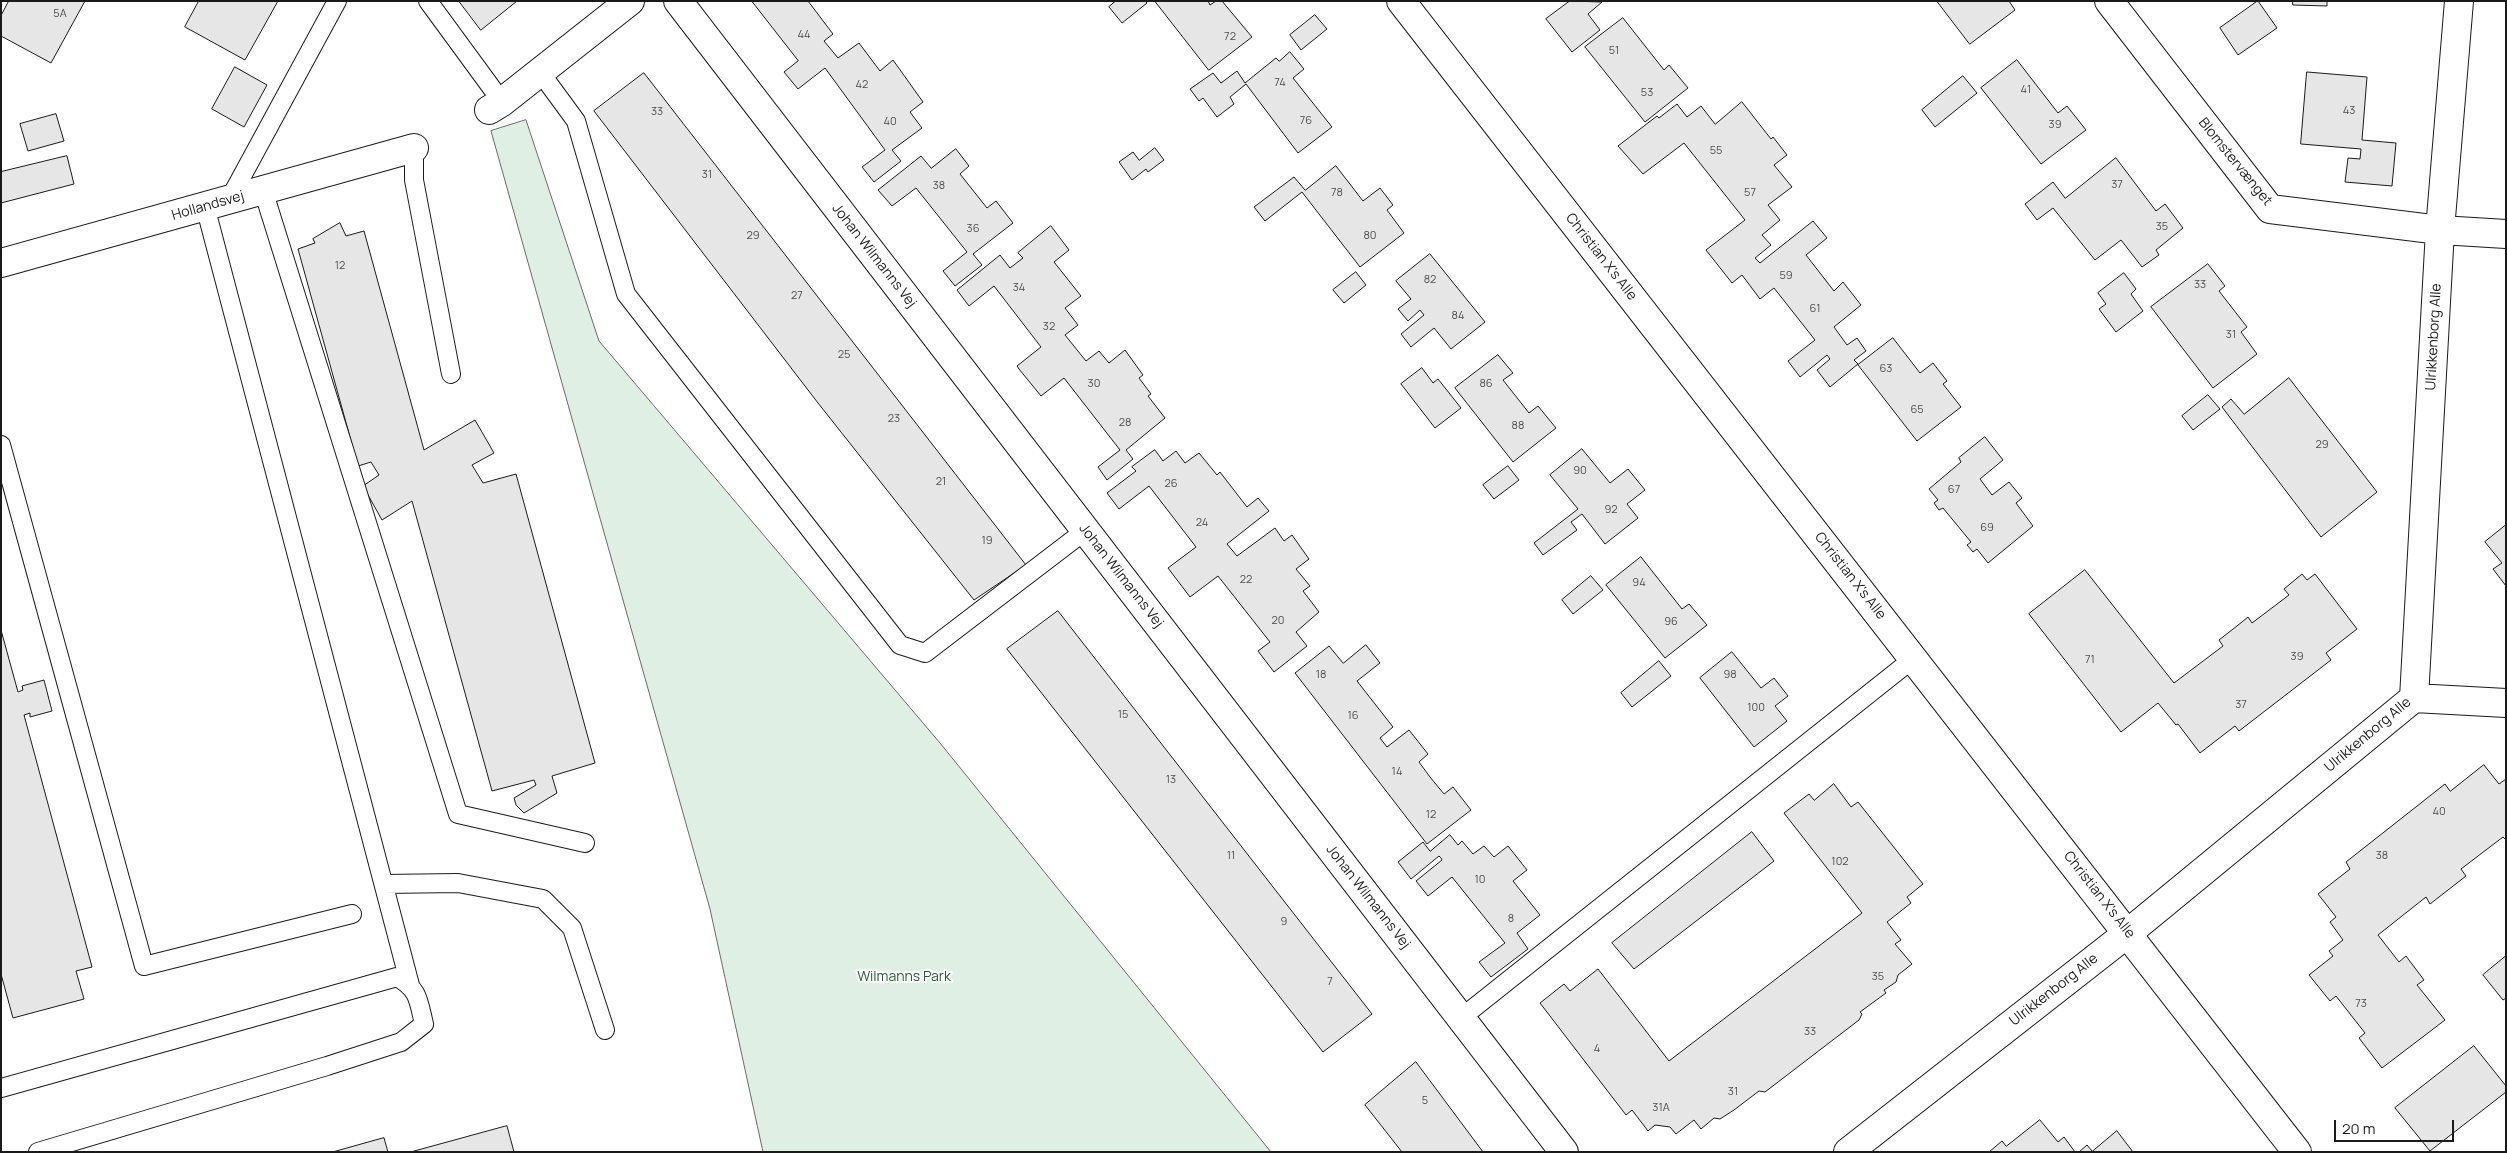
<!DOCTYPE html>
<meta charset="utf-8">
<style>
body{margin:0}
#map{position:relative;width:2507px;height:1153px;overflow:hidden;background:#fff;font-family:Manrope,sans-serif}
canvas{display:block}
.frame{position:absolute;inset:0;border:2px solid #1a1a1a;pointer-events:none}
.scale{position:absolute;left:2334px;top:1120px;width:120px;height:22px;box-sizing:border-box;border:2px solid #1a1a1a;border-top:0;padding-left:6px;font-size:15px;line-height:18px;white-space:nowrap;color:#1a1a1a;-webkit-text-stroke:4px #fff;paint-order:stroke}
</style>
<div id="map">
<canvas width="2507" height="1153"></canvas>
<div class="frame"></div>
<div class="scale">20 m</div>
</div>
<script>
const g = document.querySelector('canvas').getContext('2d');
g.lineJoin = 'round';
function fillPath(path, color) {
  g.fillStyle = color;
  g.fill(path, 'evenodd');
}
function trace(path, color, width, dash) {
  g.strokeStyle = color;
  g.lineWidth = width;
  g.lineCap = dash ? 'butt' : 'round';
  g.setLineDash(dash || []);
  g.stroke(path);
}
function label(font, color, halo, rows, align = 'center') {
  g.font = font + ' Manrope,sans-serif';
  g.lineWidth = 4;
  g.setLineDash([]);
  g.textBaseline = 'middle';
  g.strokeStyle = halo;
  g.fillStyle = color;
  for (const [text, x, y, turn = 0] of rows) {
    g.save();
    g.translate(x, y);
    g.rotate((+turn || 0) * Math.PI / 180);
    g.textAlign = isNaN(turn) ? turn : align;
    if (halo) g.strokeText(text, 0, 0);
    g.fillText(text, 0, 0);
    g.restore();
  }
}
const green = new Path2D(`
 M526 120 599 341 940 743 1271 1152H763L710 909 491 131Z`);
const building = new Path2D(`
 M9 1H85L51 63 1 36V16Z
 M199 1H278L245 60 185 27Z
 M459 1H517L481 30Z
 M752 1H808L833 34 824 41 838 58 859 43 880 71 893 60 923 102 910 112 922 128 892 150 901 161 874 182 862 167 885 150 825 68 798 89 784 72 798 61Z
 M1116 1H1145L1147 3 1122 23 1109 7Z
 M1155 1H1208L1210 5 1216 1H1222L1252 37 1209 70Z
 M1570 1 1602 2 1588 14 1600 30 1572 52 1546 19Z
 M1937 1H2009L2015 10 1970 44Z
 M2258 1 2277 28 2238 55 2220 28Z
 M2293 1H2327V6L2293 5Z
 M1315 15 1327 29 1301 50 1290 35Z
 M1623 18 1664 70 1669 65 1688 88 1645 122 1585 47Z
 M1290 52 1304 69 1293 78 1332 127 1298 153 1246 84 1230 97 1234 104 1217 117 1203 98 1199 101 1190 89 1213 73 1221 83 1237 71 1245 83 1276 58 1279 61Z
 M2017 60 2058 113 2067 106 2086 130 2041 164 1981 88Z
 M235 67 267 85 244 127 212 109Z
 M2307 72 2367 77 2362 140 2396 143 2392 186 2345 182 2348 158 2360 159 2361 149 2301 144Z
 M644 73 1026 565 974 600 818 403 594 111Z
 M1963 76 1977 93 1935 127 1922 110Z
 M1742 102 1771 139 1773 137 1787 155 1774 165 1792 187 1768 205 1780 220 1762 235 1771 245 1755 258 1760 263 1813 221 1827 238 1806 255 1834 291 1843 282 1861 305 1834 327 1847 345 1857 338 1866 351 1854 360 1858 364 1830 387 1817 370 1830 359 1827 355 1800 377 1788 361 1815 340 1774 288 1760 299 1742 275 1732 283 1706 250 1745 220 1684 143 1643 174 1618 146 1657 116 1659 118 1677 104 1687 117 1701 106 1715 124Z
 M56 114 64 141 28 151 20 124Z
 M1155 148 1164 160 1148 172 1146 169 1132 180 1119 162 1133 152 1139 160Z
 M956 149 969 166 960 174 987 208 996 201 1013 223 973 254 982 265 955 286 943 271 967 252 916 188 892 206 878 190 921 156 931 168Z
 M67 156 74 184 1 203V172Z
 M2116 158 2156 211 2165 204 2183 228 2156 250 2159 255 2142 267 2121 240 2095 260 2053 208 2037 220 2025 204 2053 182 2065 198Z
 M1336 166 1363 201 1380 188 1393 205 1387 210 1404 233 1360 267 1302 192 1265 221 1254 207 1294 177 1305 190Z
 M340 223 346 236 364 231 424 450 475 420 494 453 472 465 483 483 516 474 595 763 552 776 557 793 524 813 516 805 514 798 536 785 534 780 492 791 412 501 382 520 363 486 379 475 371 462 358 466 298 249 315 243 313 239Z
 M1051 226 1069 250 1054 262 1081 296 1065 308 1078 325 1065 335 1086 361 1099 351 1109 363 1125 350 1143 375 1139 378 1151 394 1148 396 1165 418 1126 450 1133 459 1107 480 1098 467 1120 450 1064 378 1041 396 1019 369 1017 366 1041 347 994 286 969 306 957 290 1000 255 1010 268 1023 258 1018 253Z
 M1430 254 1485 322 1451 349 1434 328 1411 347 1401 334 1424 315 1420 310 1408 321 1398 309 1411 299 1396 281Z
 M2208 264 2225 286 2219 291 2247 327 2241 332 2257 354 2213 388 2151 307Z
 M1356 272 1366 285 1344 303 1333 290Z
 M2124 273 2136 289 2131 294 2143 311 2116 332 2099 309 2106 304 2098 293Z
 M1893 338 1920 373 1933 363 1947 381 1943 384 1961 407 1917 441 1858 365Z
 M1498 355 1513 373 1503 380 1529 413 1538 406 1556 428 1513 462 1455 388Z
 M1422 368 1433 383 1438 379 1461 408 1435 428 1401 384Z
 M2289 378 2377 492 2321 537 2222 407 2231 399 2244 414Z
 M2208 395 2220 409 2193 430 2182 416Z
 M1985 437 2003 460 1980 479 1992 495 2009 482 2022 498 2016 503 2033 526 1988 563 1977 549 1973 552 1967 545 1971 542 1943 508 1939 510 1934 503 1938 500 1929 489 1961 462 1959 458Z
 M1582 449 1610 483 1628 469 1645 490 1627 504 1638 518 1605 544 1582 514 1571 522 1577 530 1543 555 1534 543 1578 509 1550 475Z
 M1155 450 1163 461 1176 451 1185 463 1199 453 1217 475 1220 472 1247 507 1258 498 1269 511 1227 544 1237 556 1275 528 1284 541 1292 535 1309 559 1296 569 1310 586 1303 591 1319 612 1296 632 1307 646 1274 672 1258 651 1270 642 1218 576 1190 597 1168 568 1196 547 1149 486 1119 509 1107 493 1136 471 1132 467Z
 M1508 466 1519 480 1494 499 1483 485Z
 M2506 525V586L2493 569 2502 563 2485 542Z
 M1641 557 1682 609 1689 604 1707 625 1665 658 1606 585Z
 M2085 570 2174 683 2223 646 2219 640 2242 622 2248 617 2252 623 2289 595 2284 589 2302 574 2307 580 2315 574 2357 629 2326 653 2331 660 2239 731 2235 726 2200 753 2178 724 2176 725 2158 703 2121 732 2029 614Z
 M1591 576 1603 590 1573 614 1562 600Z
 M1058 611 1372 1014 1323 1052 1007 649Z
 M1 630 18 692 23 690 22 686 44 680 52 711 30 717V713L24 715 92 967 76 971 84 999 13 1018 1 974Z
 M1366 645 1380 663 1357 681 1393 727 1380 738 1387 747 1409 730 1428 754 1419 762 1430 777 1444 794 1453 787 1471 810 1427 844 1295 673 1329 646 1343 663Z
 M1732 652 1761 688 1774 678 1788 696 1775 706 1787 721 1754 747 1700 678Z
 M1659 661 1671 676 1632 707 1621 693Z
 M2484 765 2499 784 2506 779V840L2503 837 2461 869 2466 876 2430 904 2426 897 2378 935 2399 962 2406 956 2424 980 2417 985 2445 1020 2382 1068 2359 1038 2365 1033 2336 996 2330 1001 2309 975 2333 956 2329 951 2343 940 2330 922 2336 917 2318 894 2350 869 2346 862 2445 784 2450 791Z
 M1834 784 1851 807 1858 802 1923 884 1907 897 1911 903 1887 922 1901 940 1895 944 1912 964 1898 975 1896 982 1884 990 1886 993 1860 1012 1862 1014 1859 1020 1765 1092 1759 1091 1734 1110 1720 1119 1714 1118 1701 1129 1694 1120 1676 1134 1670 1127 1655 1125 1648 1131 1632 1110 1626 1115 1540 1003 1564 984 1570 991 1598 969 1669 1061 1862 913 1784 813 1809 794 1814 800Z
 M1752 832 1774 861 1634 969 1612 943Z
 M1450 835 1458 845 1462 841 1473 854 1484 846 1494 857 1508 846 1527 870 1513 881 1540 915 1517 933 1528 949 1491 977 1479 962 1505 943 1452 877 1428 896 1416 881 1442 860 1441 858 1439 856 1411 879 1398 862 1423 842 1430 851Z
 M2506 956V998L2503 1000 2483 975Z
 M2474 1046 2506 1086V1092L2430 1151 2395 1108Z
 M1416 1062 1483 1152H1402L1365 1105Z
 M2040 1120 2058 1142 2064 1137 2075 1152H1989L2002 1141 2006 1146Z
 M507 1126 514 1152H411Z
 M2117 1131 2133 1152H2079L2087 1145 2092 1151Z
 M384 1138 388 1152H333Z`);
const lane = new Path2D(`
 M428 1 502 102
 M540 72 576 121 626 294 900 645 925 653 1086 530
 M414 148V180L451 374
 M263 190 458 814 585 843
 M229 200 337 1
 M205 206 410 985
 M1 445 144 966 352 914
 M384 884 458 883 543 899 572 928 605 1030
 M1461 1018 1914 658
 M1 1088 397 977C419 990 418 999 424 1024L401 1042 327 1066 38 1152`);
const street = new Path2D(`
 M678 1 1564 1152
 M2109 1 2270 209 2440 230 2506 234
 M489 110 502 102 630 1
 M1 263 414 148
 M2414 698 2506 703
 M1848 1152 2128 933 2414 698 2440 230 2459 1`);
const secondary = new Path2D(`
 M1401 1 2297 1152`);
const numberNames = [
 ["5A",60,14],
 ["44",804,35],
 ["72",1230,37],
 ["51",1614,51],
 ["74",1280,83],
 ["42",862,85],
 ["41",2026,90],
 ["53",1647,93],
 ["43",2349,111],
 ["33",657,112],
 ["76",1306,121],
 ["40",890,122],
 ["39",2055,125],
 ["55",1716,151],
 ["31",707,175],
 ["37",2117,185],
 ["38",939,186],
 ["78",1337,193],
 ["57",1750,193],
 ["35",2162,227],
 ["36",973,229],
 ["29",753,236],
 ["80",1370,236],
 ["12",340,266],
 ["59",1786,276],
 ["82",1430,280],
 ["33",2200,285],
 ["34",1019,288],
 ["27",797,296],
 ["61",1815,309],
 ["84",1458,316],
 ["32",1049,327],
 ["31",2231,335],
 ["25",844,355],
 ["63",1886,369],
 ["30",1094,384],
 ["86",1486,384],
 ["65",1917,410],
 ["23",894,419],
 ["28",1125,423],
 ["88",1518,426],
 ["29",2322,445],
 ["90",1580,471],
 ["21",941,482],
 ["26",1171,484],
 ["67",1954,490],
 ["92",1611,510],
 ["24",1202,523],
 ["69",1987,528],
 ["19",987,541],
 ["22",1246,580],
 ["94",1639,583],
 ["20",1278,621],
 ["96",1671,622],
 ["39",2297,657],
 ["71",2090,660],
 ["18",1321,675],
 ["98",1730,675],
 ["37",2241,705],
 ["100",1756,708],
 ["15",1123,715],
 ["16",1353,716],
 ["14",1397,772],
 ["13",1171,780],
 ["40",2439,812],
 ["12",1431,815],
 ["11",1231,856],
 ["38",2382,856],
 ["102",1840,862],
 ["10",1480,880],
 ["8",1511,919],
 ["9",1284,922],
 ["35",1878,977],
 ["7",1330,982],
 ["73",2361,1004],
 ["33",1810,1032],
 ["4",1597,1049],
 ["31",1733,1092],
 ["5",1425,1101],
 ["31A",1661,1108]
];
const streetNames = [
 ["Blomstervænget",2235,162,51],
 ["Hollandsvej",208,206,-16],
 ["Johan Wilmanns Vej",874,256,52],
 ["Christian X's Alle",1601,257,52],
 ["Ulrikkenborg Alle",2434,337,-87],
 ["Johan Wilmanns Vej",1121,576,52],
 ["Christian X's Alle",1850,576,52],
 ["Ulrikkenborg Alle",2368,735,-40],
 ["Christian X's Alle",2099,895,52],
 ["Johan Wilmanns Vej",1368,897,52],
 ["Ulrikkenborg Alle",2054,990,-38]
];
const parkNames = [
 ["Wilmanns Park",904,977]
];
fillPath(green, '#e0efe3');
trace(green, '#6a6a6a', 1);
fillPath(building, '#e6e6e6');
trace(building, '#1a1a1a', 1);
trace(lane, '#1a1a1a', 20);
trace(street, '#1a1a1a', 30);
trace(secondary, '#1a1a1a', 30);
trace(lane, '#fff', 18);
trace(street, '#fff', 28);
trace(secondary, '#fff', 28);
label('11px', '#4d4d4d', null, numberNames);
label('14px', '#1a1a1a', '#fff', streetNames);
label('14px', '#2b5a34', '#fff', parkNames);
</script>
